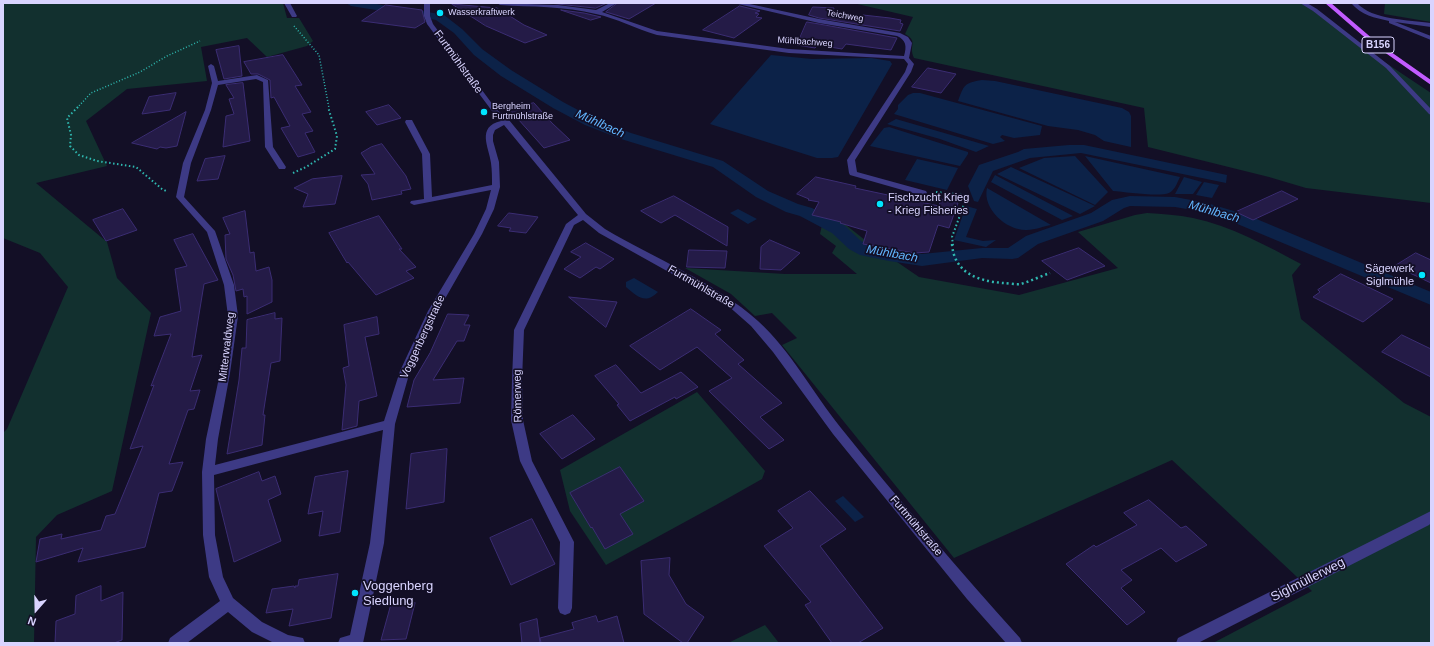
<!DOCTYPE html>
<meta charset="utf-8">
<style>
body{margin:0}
#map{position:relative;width:1434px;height:646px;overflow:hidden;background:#130f26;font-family:Helvetica,sans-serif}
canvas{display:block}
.frame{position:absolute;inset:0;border:4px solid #d9d4ff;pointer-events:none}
.north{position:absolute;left:16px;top:590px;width:40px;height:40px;-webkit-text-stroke:3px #130f26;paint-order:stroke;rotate:200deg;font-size:11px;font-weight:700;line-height:16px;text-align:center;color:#d9d4ff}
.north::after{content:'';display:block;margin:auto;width:14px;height:18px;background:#d9d4ff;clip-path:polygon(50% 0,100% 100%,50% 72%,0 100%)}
</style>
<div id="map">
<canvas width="1434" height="646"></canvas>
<div class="frame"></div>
<div class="north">N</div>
</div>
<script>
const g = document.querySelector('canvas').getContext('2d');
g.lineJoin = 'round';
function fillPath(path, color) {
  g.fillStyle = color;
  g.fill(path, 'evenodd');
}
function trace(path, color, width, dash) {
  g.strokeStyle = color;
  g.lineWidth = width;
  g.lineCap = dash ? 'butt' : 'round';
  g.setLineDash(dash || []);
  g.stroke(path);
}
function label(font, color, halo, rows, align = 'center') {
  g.font = font + ' Helvetica,sans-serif';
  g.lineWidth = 3.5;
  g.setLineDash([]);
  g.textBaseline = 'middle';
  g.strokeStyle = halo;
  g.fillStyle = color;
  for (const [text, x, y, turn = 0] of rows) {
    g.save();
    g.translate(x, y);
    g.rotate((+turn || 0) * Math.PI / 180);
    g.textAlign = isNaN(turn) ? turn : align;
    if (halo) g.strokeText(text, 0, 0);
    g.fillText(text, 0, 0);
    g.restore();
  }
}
const green = new Path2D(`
 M3 3H283L287 18H299L313 41 307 46 267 57 247 38 201 47 207 81 127 89 86 121 107 166 36 183 107 242 117 278 151 313 112 491 57 515 36 537 34 643H3V433L7 429 68 287 40 253 3 238Z
 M853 3H1307L1315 12 1365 49 1431 93V203L1306 188 1269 177 1148 147 1144 108 914 58C908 45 919 42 905 34L913 17Z
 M1385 3H1431V22L1384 14Z
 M1147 213C1162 214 1178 215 1193 218 1231 226 1267 246 1301 264L1292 275 1301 319 1404 403 1431 417V643H1213L1312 591 1172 460 954 558 782 345 797 338 772 313 755 316 731 294 685 268 785 274H857L832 253 836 246 820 234 822 225 837 218 865 240 919 277 1019 295 1118 268 1078 232 1135 215Z
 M697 392 765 471 762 479 716 505 606 565 570 511 560 470Z
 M765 625 779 643H728Z`);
const water = new Path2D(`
 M771 55 812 59 871 58 890 61 892 64 838 157 832 158H817L710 124Z
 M982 80 995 81 1122 108 1129 112 1131 116V147L1104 141 1095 135 1078 130 1048 126 958 101C964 85 964 83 982 80Z
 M913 93H920L1042 126 1040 135 1014 138 1002 135 1000 137 1005 141 993 144 894 114 898 109V105L908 95Z
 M896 119 989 146 976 152 940 139 887 124Z
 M889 127 968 152V154L960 166 870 146 884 128Z
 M1069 145H1084L1227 175 1226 183 1081 153 1030 158 993 171 978 202 974 201 968 186 979 165 1018 152 1024 149Z
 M1075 156 1108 192 1095 205 1019 168 1044 158Z
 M1085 156 1180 177C1177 183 1175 190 1169 193 1159 197 1125 192 1113 191Z
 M917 159 958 168 947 190 905 180Z
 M1011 167 1095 206 1080 214 997 174Z
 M995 175 1073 216 1062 220 991 182Z
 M1184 177 1202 182 1193 194H1175Z
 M1204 182 1219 185 1212 198 1196 195Z
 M987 188 1051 225C1044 226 1035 230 1027 230 1007 231 982 209 987 188Z
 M966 206 977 209 966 237 983 241 996 240 986 247 954 240Z
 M738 209 757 219 748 224 730 213Z
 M634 278 658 292C645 305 637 296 626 287V282Z
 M843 496 864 517 855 522 835 501Z`);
const canal = new Path2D(`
 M346 3H372L386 6 388 8 382 11 351 6Z
 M412 9 444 15 462 29 482 49 511 70 563 102 595 119 631 133 723 161 768 191 798 204 812 208 844 225 861 241 872 247 922 254 982 248H1008L1026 236 1091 213 1112 200 1130 196 1175 197 1207 203 1247 215 1431 292V305L1235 223 1198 211 1175 207 1130 206 1124 208 1103 221 1038 244 1018 258 1012 259 982 258 922 266 889 261 860 255 849 249 832 233 800 216 786 212 756 197 713 167 621 139 585 125 553 108 501 76 474 55 454 33 436 20 408 14 406 12 408 10Z`);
const building = new Path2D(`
 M549 3H607L596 8Z
 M618 3H656L629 19 606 12Z
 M452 4 497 8 524 25 547 35 525 43 486 26Z
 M386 5 422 10 425 22 415 28 362 21Z
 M740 6 760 11 755 13 759 14 756 17 762 18 734 38 703 30Z
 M813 7 834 8 832 14 863 16V15L890 18 901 20 900 23 903 24 900 31 819 18 809 15Z
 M561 10 584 13 601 17 591 20Z
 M807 22 819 24 897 38 891 50 846 44 842 49 818 45 815 48 797 45Z
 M239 46 242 76 224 79 216 50Z
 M283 55 302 85 295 86 311 112 302 114 313 131 305 133 315 152 298 157 281 128 290 126 274 97 271 98 270 80 258 74H251L244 62Z
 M928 68 956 74 941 93 912 87Z
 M243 83 250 141 223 147 226 116 234 114 229 99 234 98 226 85Z
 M176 93 170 110 142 114 149 97Z
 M534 103 552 123 570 140 544 148 509 109Z
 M389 105 401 118 377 125 366 112Z
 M186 112 177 146 166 148 160 147 157 149 132 143Z
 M382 144 406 176 411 189 401 191 402 194 372 200 368 184 361 175 375 174 361 153 371 147Z
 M225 156 218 179 197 181 205 159Z
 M342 176 335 204 303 207 308 194 294 188 312 179Z
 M816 177 856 186 855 188 939 206 941 199 958 203 949 228 938 225 929 252 914 253 863 244 867 231 840 223 841 222 812 215 819 202 808 200 809 199 797 194Z
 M1282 191 1298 199 1253 220 1236 212Z
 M674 196 728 227 727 246 675 215 661 223 641 211Z
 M123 209 137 230 106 241 93 220Z
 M245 211 250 253 254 252 256 271 269 267 272 280V302L247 314V296L244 297 243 289 236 291 233 275 226 259 225 235 230 234 223 218Z
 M509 213 538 217 526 233 509 231 511 228 498 226Z
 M379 216 402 249H399L416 267 406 271 414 278 376 295 348 262 347 263 329 233Z
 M193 234 218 280 204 284 192 357 202 355 190 391 200 390 194 409 188 410 169 464 183 462 172 491 159 493 145 547 78 562 83 548 36 562 40 539 62 534 61 539 101 530 106 516 115 514 143 446 130 449 154 385 151 386 171 334 154 336 160 317 181 311 175 269 187 266 174 240Z
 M770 240 800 253 781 270 760 269 761 247Z
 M586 243 614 259 600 269 596 267 580 278 564 269 581 257 571 252Z
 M1079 248 1105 266 1067 280 1042 261Z
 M689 250 727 251 725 268 687 267Z
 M1416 253 1431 260V283L1395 266Z
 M1341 274 1393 299 1363 322 1313 297 1320 292 1318 290Z
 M569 297 617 302 606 327Z
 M691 309 721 330 715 334 744 360 738 364 782 403 760 417 784 440 769 449 709 391 732 378 697 347 660 370 630 346Z
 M275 313V319L282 318 280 361 271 363 263 415H265L262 445 227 454 239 380 242 348H246L247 320Z
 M448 314 469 315 464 325H470L464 341H457L433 380 464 378 460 403 407 407 414 380 430 353Z
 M377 317 379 334 365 337 377 396 359 401 357 426 342 430 346 385 343 368 349 366 344 325Z
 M1402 335 1431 349V377L1382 352Z
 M616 365 641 393 681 372 698 387 676 399 675 397 630 421 617 405 619 404 595 376Z
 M573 415 595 439 562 459 540 434Z
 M447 449 444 502 406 509 411 454Z
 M620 467 644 501 620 514 633 534 605 549 592 527 591 528 570 493Z
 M348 471 340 532 319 536 323 511 308 514 315 477Z
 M259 472 262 481 275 476 281 494 268 500 281 541 234 562 216 489Z
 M810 491 846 529 820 546 883 628 858 643H832L805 605 811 602 764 546 793 528 778 511Z
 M1149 500 1181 528 1186 526 1207 545 1176 562 1161 548 1121 570 1132 580 1121 588 1145 612 1127 625 1066 564 1094 545 1096 547 1137 525 1124 513Z
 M532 519 555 564 511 585 490 538Z
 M670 558 669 575 686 604 704 617 687 643H683L644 614 641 561Z
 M338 574 331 618 289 626 293 609 266 613 272 589 294 586 295 588V586H298L299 580Z
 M101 586V601L123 592 122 640 114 643H55L56 621 75 614 76 596Z
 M415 603 406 639 381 640 391 604Z
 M596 616 598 622 617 616 624 643H541L540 638 574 629 572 623Z
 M537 619 540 643H522L520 624Z`);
const pathFar2 = new Path2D(`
 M294 26 319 55 329 108
 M77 108 91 93 140 72 167 56 200 41`);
const pathFar1 = new Path2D(`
 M78 107 67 118 71 135 70 146 79 155 97 161 136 167 162 189 168 192
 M293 173 306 167 335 149 337 136 328 107
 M936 192 964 195 966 199 952 237 953 245`);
const path = new Path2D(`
 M952 244C954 273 978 281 1003 283 1008 283 1016 285 1021 284 1031 281 1041 276 1050 273`);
const minor = new Path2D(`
 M284 3H290L297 16 296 17H292Z
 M424 3H430V16L433 24 496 109 509 120 586 214 605 229C654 258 716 283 758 321 791 351 813 393 841 428 899 500 959 570 1020 638L1022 643H1006L967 599 833 434 773 352 751 326 726 304 599 233 583 220 574 225 524 330 522 380 523 420 532 461 574 542 572 608 570 613 565 615 560 613 558 608 560 542 520 461 511 420 512 380 514 330 566 224 578 215 504 125 495 130 493 135V141L499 162 500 187 494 209 482 234 438 311 410 371 395 424 384 543 363 643H338L340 638 350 635 370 543 383 430 214 475 215 535 223 577 233 598 262 622 288 635 303 638 305 643H274L252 632 228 612 187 643H168L170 638 220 601 209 577 203 535 202 472 206 439 220 373 228 316 224 285 207 232 176 197 183 163 205 110 212 83 208 66 211 64 214 66 218 81 257 75 268 80 273 147 286 167 285 169H279L265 147 263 82 256 79 218 85 211 110 191 163 184 197 215 231 234 285 238 316 230 373 218 439 215 465 384 421 400 371 428 311 474 234 486 209 491 190 414 205 410 203 411 201 424 199 422 154 405 122 406 120H412L430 154 432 197 492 185C492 178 492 170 491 163 489 147 476 127 501 121L492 111 427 24 424 16Z
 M497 3 558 5 596 10 610 3H617L602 12 657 31 789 49 904 56C907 46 906 40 897 36L819 23 734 3H745L819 19 900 33 908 37 912 43 909 58 914 64 911 72 855 160 857 172 926 191 927 193 923 195H920L850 175 849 173 847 160 905 72 908 64 904 59 789 53 657 35C636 29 616 18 596 14 565 6 531 7 500 5Z
 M1300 3H1307L1317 9 1390 66 1431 109V115L1429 114 1386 68 1313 11Z
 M1351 3H1357C1372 20 1409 20 1431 23V27L1395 22 1431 36V40L1389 23V21C1375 18 1361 15 1351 3Z
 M1431 511V523L1429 525 1198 643H1176L1178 638Z`);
const major = new Path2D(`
 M1325 3H1331L1374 40 1431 80V85L1370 42Z`);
const markers = [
 [440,13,4,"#00e5ff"],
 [484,112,4,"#00e5ff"],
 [880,204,4,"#00e5ff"],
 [1422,275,4,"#00e5ff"],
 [355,593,4,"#00e5ff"]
];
const farPoinames = [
 ["Wasserkraftwerk",448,13],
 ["Bergheim",492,107],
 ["Furtmühlstraße",492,117]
];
const farStreetnames = [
 ["Teichweg",845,16,10],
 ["Mühlbachweg",805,42,4]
];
const shields = [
 [1378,45,32]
];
const shieldNames = [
 ["B156",1378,45]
];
const streetNames = [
 ["Furtmühlstraße",458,62,54],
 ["Furtmühlstraße",701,287,30],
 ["Voggenbergstraße",423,337,-65],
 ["Mitterwaldweg",227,347,-83],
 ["Römerweg",518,396,-91],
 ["Furtmühlstraße",916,526,50]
];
const poiNames = [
 ["Fischzucht Krieg",888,198],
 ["- Krieg Fisheries",888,211],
 ["Sägewerk",1414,269,"right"],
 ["Siglmühle",1414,282,"right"]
];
const waterNames = [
 ["Mühlbach",600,124,24],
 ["Mühlbach",1214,212,16],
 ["Mühlbach",892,254,10]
];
const nearStreetnames = [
 ["Siglmüllerweg",1308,580,-27]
];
const nearPoinames = [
 ["Voggenberg",363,586],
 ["Siedlung",363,601]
];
fillPath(green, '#12302f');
fillPath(water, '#0c2248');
fillPath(canal, '#0c2248');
fillPath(building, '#241b47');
trace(building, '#3b2d73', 1);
trace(pathFar2, '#2fb8b0', 1.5, [1, 2]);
trace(pathFar1, '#2fb8b0', 2, [1.5, 2.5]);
trace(path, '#2fb8b0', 2.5, [2, 3]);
fillPath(minor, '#3d3a85');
fillPath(major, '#c25bff');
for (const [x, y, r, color] of markers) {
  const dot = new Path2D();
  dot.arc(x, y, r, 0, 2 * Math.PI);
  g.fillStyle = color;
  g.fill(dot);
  trace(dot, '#130f26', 1.5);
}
label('9px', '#d9d4ff', '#130f26', farPoinames, 'left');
label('9px', '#d9d4ff', '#130f26', farStreetnames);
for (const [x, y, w] of shields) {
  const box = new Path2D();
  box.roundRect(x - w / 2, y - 8, w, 16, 3);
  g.fillStyle = '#130f26';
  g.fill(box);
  trace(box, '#d9d4ff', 1);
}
label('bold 10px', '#d9d4ff', null, shieldNames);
label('11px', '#d9d4ff', '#130f26', streetNames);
label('11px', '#d9d4ff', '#130f26', poiNames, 'left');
label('italic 12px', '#62b6ff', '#130f26', waterNames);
label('13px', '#d9d4ff', '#130f26', nearStreetnames);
label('13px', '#d9d4ff', '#130f26', nearPoinames, 'left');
</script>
